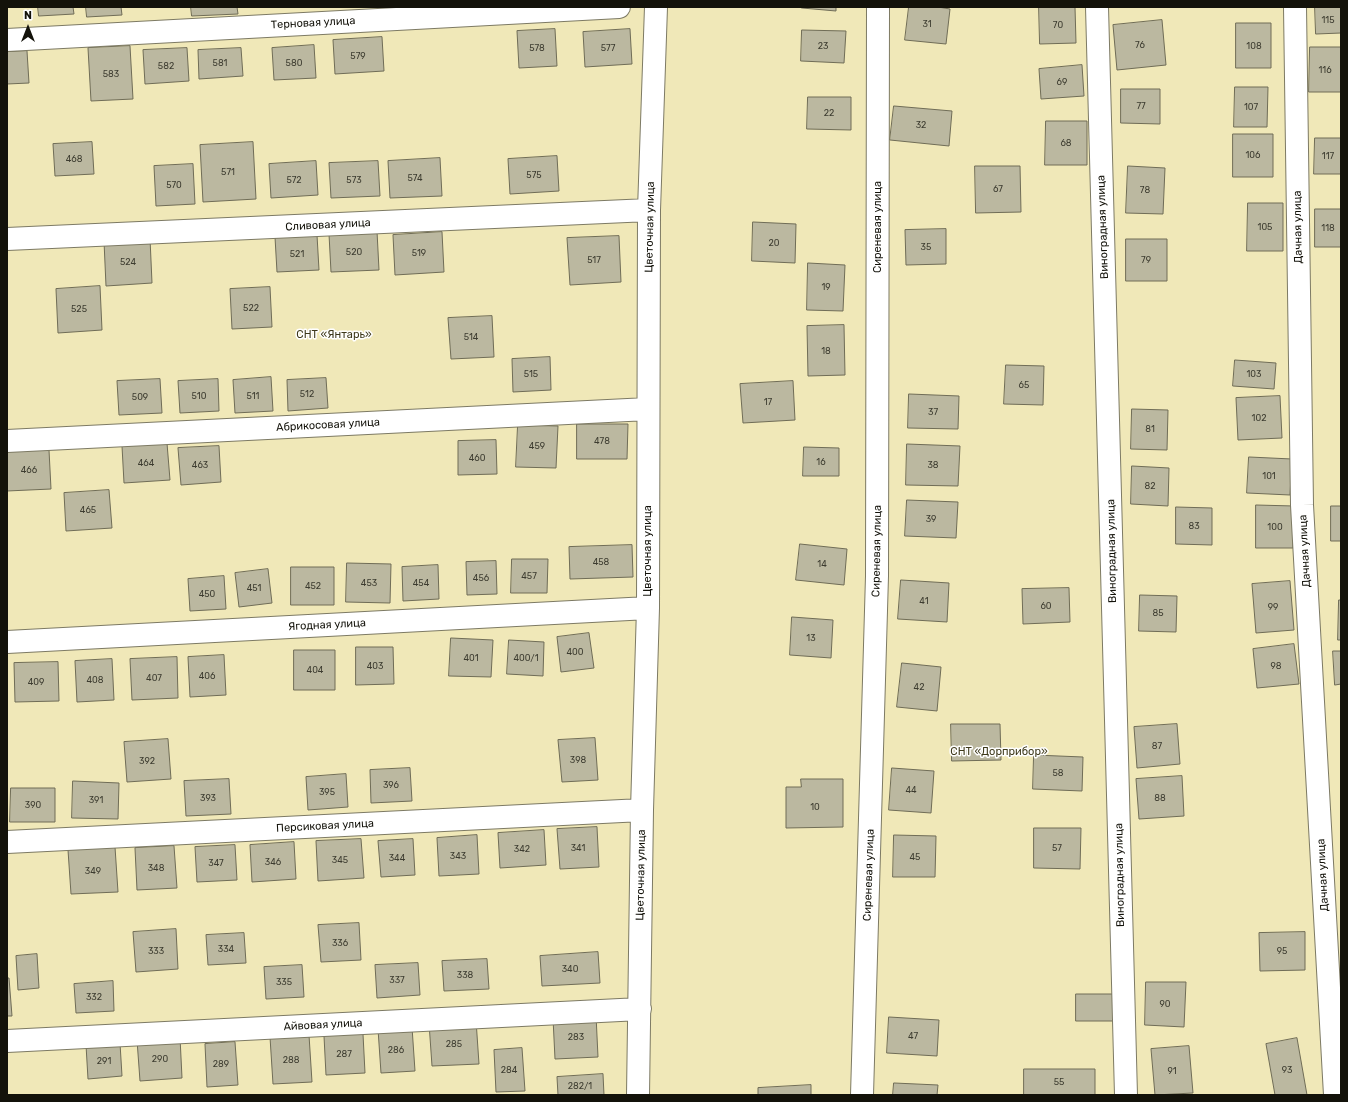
<!DOCTYPE html>
<meta charset="utf-8">
<style>
body{margin:0}
#map{position:relative;width:1348px;height:1102px;overflow:hidden;background:#faf6de;font-family:Rubik,sans-serif}
canvas{display:block}
.frame{position:absolute;inset:0;border:8px solid #13120a;pointer-events:none}
.north{position:absolute;left:8px;top:8px;width:40px;height:40px;-webkit-text-stroke:3px #fff;paint-order:stroke;rotate:0deg;font-size:11px;font-weight:700;line-height:16px;text-align:center;color:#13120a}
.north::after{content:'';display:block;margin:auto;width:14px;height:18px;background:#13120a;clip-path:polygon(50% 0,100% 100%,50% 72%,0 100%)}
</style>
<div id="map">
<canvas width="1348" height="1102"></canvas>
<div class="frame"></div>
<div class="north">N</div>
</div>
<script>
const g = document.querySelector('canvas').getContext('2d');
g.lineJoin = 'round';
function fillPath(path, color) {
  g.fillStyle = color;
  g.fill(path, 'evenodd');
}
function trace(path, color, width, dash) {
  g.strokeStyle = color;
  g.lineWidth = width;
  g.lineCap = dash ? 'butt' : 'round';
  g.setLineDash(dash || []);
  g.stroke(path);
}
function label(font, color, halo, rows, align = 'center') {
  g.font = font + ' Rubik,sans-serif';
  g.lineWidth = 3;
  g.setLineDash([]);
  g.textBaseline = 'middle';
  g.strokeStyle = halo;
  g.fillStyle = color;
  for (const [text, x, y, turn = 0] of rows) {
    g.save();
    g.translate(x, y);
    g.rotate((+turn || 0) * Math.PI / 180);
    g.textAlign = isNaN(turn) ? turn : align;
    if (halo) g.strokeText(text, 0, 0);
    g.fillText(text, 0, 0);
    g.restore();
  }
}
const green = new Path2D(`
 M7 7H1341V1095H7Z`);
const building = new Path2D(`
 M38 7H73L74 14 39 16Z
 M86 7H121L122 15 87 17Z
 M191 7H237L238 14 192 16Z
 M803 7H836V11L802 8Z
 M909 7H938L950 9 946 44 905 40Z
 M1039 7H1075L1076 43 1040 44Z
 M1315 7H1341V33L1316 34Z
 M1162 20 1166 65 1117 70 1113 25Z
 M1236 23H1271V68H1236Z
 M555 29 557 66 519 68 517 31Z
 M630 29 632 64 585 67 583 32Z
 M802 30 846 31 844 63 801 61Z
 M382 37 384 71 335 74 333 40Z
 M314 45 316 78 274 80 272 48Z
 M130 46 133 99 91 101 88 48Z
 M1310 47H1341V92H1309Z
 M187 48 189 81 145 84 143 50Z
 M241 48 243 76 199 79 198 50Z
 M27 51 29 83 7 84V52Z
 M1082 65 1084 96 1041 99 1039 69Z
 M1235 87H1268L1267 127H1234Z
 M1121 89H1160V124L1121 123Z
 M808 97H851V130L807 129Z
 M894 106 952 111 949 146 890 140Z
 M1046 121H1087V165H1045Z
 M1233 134H1273V177H1233Z
 M1315 138H1341V174H1314Z
 M92 142 94 174 55 176 53 144Z
 M253 142 256 199 203 202 200 145Z
 M557 156 559 191 510 194 508 159Z
 M440 158 442 196 390 198 388 161Z
 M316 161 318 195 271 198 269 164Z
 M378 161 380 196 331 198 329 163Z
 M193 164 195 204 156 206 154 166Z
 M975 166H1020L1021 212 976 213Z
 M1128 166 1165 168 1163 214 1126 213Z
 M1248 203H1283V251H1247Z
 M1315 209H1341V247H1315Z
 M753 222 796 224 795 263 752 261Z
 M946 229V264L906 265 905 230Z
 M377 231 379 270 331 272 329 234Z
 M442 232 444 272 395 275 393 235Z
 M317 235 319 270 277 272 275 237Z
 M619 236 621 282 570 285 567 238Z
 M150 238 152 283 106 286 104 241Z
 M1126 239H1167V281H1126Z
 M808 263 845 265 843 311 807 310Z
 M100 286 102 330 58 333 56 289Z
 M270 287 272 327 232 329 230 289Z
 M492 316 494 357 451 359 448 318Z
 M844 325 845 375 808 376 807 326Z
 M550 357 551 390 513 392 512 359Z
 M1235 360 1276 363 1274 389 1233 386Z
 M1006 365 1044 366 1043 405 1004 404Z
 M271 377 273 411 235 413 233 380Z
 M326 378 328 408 288 411 287 380Z
 M160 379 162 413 119 415 117 381Z
 M218 379 219 411 180 413 178 381Z
 M793 381 795 420 743 423 740 384Z
 M909 394 959 396 958 429 908 428Z
 M1280 396 1282 438 1238 440 1236 398Z
 M1132 409 1168 410 1167 450 1131 449Z
 M577 424H628L627 459H577Z
 M518 425 558 426 556 468 516 467Z
 M496 440 497 474 458 475V441Z
 M167 443 170 480 124 483 122 446Z
 M907 444 960 446 958 486 906 485Z
 M219 446 221 482 181 485 178 448Z
 M804 447 839 448V476H803Z
 M49 450 51 489 7 491V452Z
 M1249 457 1292 459 1290 495 1247 493Z
 M1132 466 1169 468 1168 506 1131 504Z
 M109 490 112 528 66 531 64 493Z
 M907 500 958 502 956 538 905 536Z
 M1256 505 1294 506 1293 548H1256Z
 M1331 506H1341V541H1331Z
 M1176 507 1212 508V545L1176 544Z
 M800 544 847 549 844 585 796 580Z
 M632 545 633 577 570 579 569 547Z
 M512 559H548L547 593H511Z
 M496 561 497 594 467 595 466 562Z
 M347 563 391 564 390 603 346 602Z
 M438 565 439 599 403 601 402 567Z
 M291 567H334V605H291Z
 M268 569 272 603 239 607 235 573Z
 M224 576 226 609 190 611 188 579Z
 M901 580 949 583 947 622 898 619Z
 M1290 581 1294 630 1256 633 1252 584Z
 M1069 588 1070 622 1023 624 1022 589Z
 M1140 595 1177 596 1176 632 1139 631Z
 M1339 600H1341V640H1338Z
 M792 617 833 620 831 658 790 655Z
 M589 633 594 668 561 672 557 637Z
 M451 638 493 640 491 677 449 676Z
 M509 640 544 642 543 676 507 674Z
 M1294 644 1299 684 1257 688 1253 649Z
 M356 647H393L394 684 356 685Z
 M294 650H335V690H294Z
 M1333 651H1341V684L1335 685Z
 M224 655 226 695 190 697 188 657Z
 M177 657 178 698 132 700 130 659Z
 M112 659 114 700 77 702 75 661Z
 M58 662 59 701 15 702 14 663Z
 M902 663 941 667 937 711 897 707Z
 M951 724H1000L1001 760 952 761Z
 M1177 724 1180 764 1137 768 1134 727Z
 M595 738 598 780 562 782 558 740Z
 M168 739 171 779 127 782 124 742Z
 M1034 755 1083 757 1082 791 1033 789Z
 M410 768 412 801 371 803 370 770Z
 M892 768 934 771 931 813 889 810Z
 M346 774 348 807 308 810 306 777Z
 M1182 776 1184 816 1139 819 1136 779Z
 M229 779 231 814 186 816 184 781Z
 M801 779H843V827L786 828V787H801Z
 M73 781 119 783 118 819 72 818Z
 M11 788H55V822H10Z
 M597 827 599 867 560 869 557 829Z
 M1034 828H1081L1080 869 1034 868Z
 M544 830 546 865 500 868 498 833Z
 M477 835 479 874 439 876 437 838Z
 M894 835 936 836 935 877H893Z
 M361 839 364 878 318 881 316 841Z
 M413 839 415 875 381 877 378 841Z
 M294 842 296 879 252 882 250 845Z
 M235 845 237 880 197 882 195 847Z
 M174 846 177 888 137 890 135 848Z
 M115 847 118 892 71 894 68 850Z
 M359 923 361 960 321 962 318 925Z
 M176 929 178 969 136 972 133 932Z
 M1305 932V970L1260 971 1259 933Z
 M244 933 246 963 208 965 206 935Z
 M598 952 600 983 542 986 540 956Z
 M37 954 39 988 18 990 16 956Z
 M487 959 489 989 444 991 442 961Z
 M418 963 420 995 377 998 375 965Z
 M302 965 304 997 266 999 264 967Z
 M7 978H9L12 1016H7Z
 M113 981 114 1011 76 1013 74 984Z
 M1146 982H1186L1184 1027 1145 1025Z
 M1076 994H1122V1021H1076Z
 M596 1015 598 1057 555 1059 553 1018Z
 M889 1017 939 1020 937 1056 887 1053Z
 M476 1020 479 1064 432 1066 429 1023Z
 M412 1027 415 1071 381 1073 378 1029Z
 M363 1034 365 1073 326 1075 324 1036Z
 M309 1035 312 1082 273 1084 270 1037Z
 M180 1037 182 1078 140 1081 137 1040Z
 M1297 1038 1307 1095H1275L1266 1044Z
 M235 1042 238 1085 207 1087 205 1044Z
 M120 1043 122 1076 88 1079 86 1045Z
 M1189 1046 1193 1093 1155 1095 1151 1049Z
 M522 1048 525 1091 496 1092 494 1050Z
 M1024 1069H1095V1095H1024Z
 M603 1074 604 1095H558L557 1077Z
 M894 1083 938 1085 937 1095H893Z
 M811 1085V1095H758V1088Z`);
const street = new Path2D(`
 M1097 7 1126 1095
 M1295 7 1302 505 1335 1095
 M7 40 619 7
 M7 239 649 210
 M7 441 648 409
 M7 642 648 608
 M7 842 642 810
 M7 1041 640 1009
 M638 1095 642 810 648 608 649 210 656 7
 M862 1095 877 576 878 7`);
const numberNames = [
 ["115",1328,20],
 ["31",927,24],
 ["70",1058,25],
 ["76",1140,45],
 ["23",823,46],
 ["108",1254,46],
 ["578",537,48],
 ["577",608,48],
 ["579",358,56],
 ["581",220,63],
 ["580",294,63],
 ["582",166,66],
 ["116",1325,70],
 ["583",111,74],
 ["69",1062,82],
 ["77",1141,106],
 ["107",1251,107],
 ["22",829,113],
 ["32",921,125],
 ["68",1066,143],
 ["106",1253,155],
 ["117",1328,156],
 ["468",74,159],
 ["571",228,172],
 ["575",534,175],
 ["574",415,178],
 ["572",294,180],
 ["573",354,180],
 ["570",174,185],
 ["67",998,189],
 ["78",1145,190],
 ["105",1265,227],
 ["118",1328,228],
 ["20",774,243],
 ["35",926,247],
 ["520",354,252],
 ["519",419,253],
 ["521",297,254],
 ["517",594,260],
 ["79",1146,260],
 ["524",128,262],
 ["19",826,287],
 ["522",251,308],
 ["525",79,309],
 ["514",471,337],
 ["18",826,351],
 ["515",531,374],
 ["103",1254,374],
 ["65",1024,385],
 ["512",307,394],
 ["510",199,396],
 ["511",253,396],
 ["509",140,397],
 ["17",768,402],
 ["37",933,412],
 ["102",1259,418],
 ["81",1150,429],
 ["478",602,441],
 ["459",537,446],
 ["460",477,458],
 ["16",821,462],
 ["464",146,463],
 ["463",200,465],
 ["38",933,465],
 ["466",29,470],
 ["101",1269,476],
 ["82",1150,486],
 ["465",88,510],
 ["39",931,519],
 ["83",1194,526],
 ["100",1275,527],
 ["458",601,562],
 ["14",822,564],
 ["457",529,576],
 ["456",481,578],
 ["453",369,583],
 ["454",421,583],
 ["452",313,586],
 ["451",254,588],
 ["450",207,594],
 ["41",924,601],
 ["60",1046,606],
 ["99",1273,607],
 ["85",1158,613],
 ["13",811,638],
 ["400",575,652],
 ["401",471,658],
 ["400/1",526,658],
 ["403",375,666],
 ["98",1276,666],
 ["404",315,670],
 ["406",207,676],
 ["407",154,678],
 ["408",95,680],
 ["409",36,682],
 ["42",919,687],
 ["87",1157,746],
 ["398",578,760],
 ["392",147,761],
 ["58",1058,773],
 ["396",391,785],
 ["44",911,790],
 ["395",327,792],
 ["393",208,798],
 ["88",1160,798],
 ["391",96,800],
 ["390",33,805],
 ["10",815,807],
 ["341",578,848],
 ["57",1057,848],
 ["342",522,849],
 ["343",458,856],
 ["45",915,857],
 ["344",397,858],
 ["345",340,860],
 ["346",273,862],
 ["347",216,863],
 ["348",156,868],
 ["349",93,871],
 ["336",340,943],
 ["334",226,949],
 ["333",156,951],
 ["95",1282,951],
 ["340",570,969],
 ["338",465,975],
 ["337",397,980],
 ["335",284,982],
 ["332",94,997],
 ["90",1165,1004],
 ["47",913,1036],
 ["283",576,1037],
 ["285",454,1044],
 ["286",396,1050],
 ["287",344,1054],
 ["290",160,1059],
 ["288",291,1060],
 ["291",104,1061],
 ["289",221,1064],
 ["284",509,1070],
 ["93",1287,1070],
 ["91",1172,1071],
 ["55",1059,1082],
 ["282/1",580,1086]
];
const streetNames = [
 ["Терновая улица",313,23,-3],
 ["Сливовая улица",328,225,-3],
 ["Цветочная улица",650,227,-89],
 ["Сиреневая улица",878,227,-90],
 ["Виноградная улица",1103,227,-92],
 ["Дачная улица",1298,227,-91],
 ["Абрикосовая улица",328,425,-3],
 ["Цветочная улица",648,551,-90],
 ["Сиреневая улица",877,551,-89],
 ["Виноградная улица",1112,551,-91],
 ["Дачная улица",1305,551,-93],
 ["Ягодная улица",327,625,-3],
 ["Персиковая улица",325,826,-3],
 ["Цветочная улица",641,875,-89],
 ["Сиреневая улица",869,875,-88],
 ["Виноградная улица",1120,875,-91],
 ["Дачная улица",1323,875,-93],
 ["Айвовая улица",323,1025,-3]
];
const parkNames = [
 ["СНТ «Янтарь»",334,335],
 ["СНТ «Дорприбор»",999,752]
];
fillPath(green, '#f0e8b8');
fillPath(building, '#bbb8a0');
trace(building, '#706d57', 1);
trace(street, '#7d7a64', 24);
trace(street, '#fff', 22);
label('9px', '#3d3c30', null, numberNames);
label('11px', '#13120a', '#fff', streetNames);
label('11px', '#3d3819', '#fff', parkNames);
</script>
